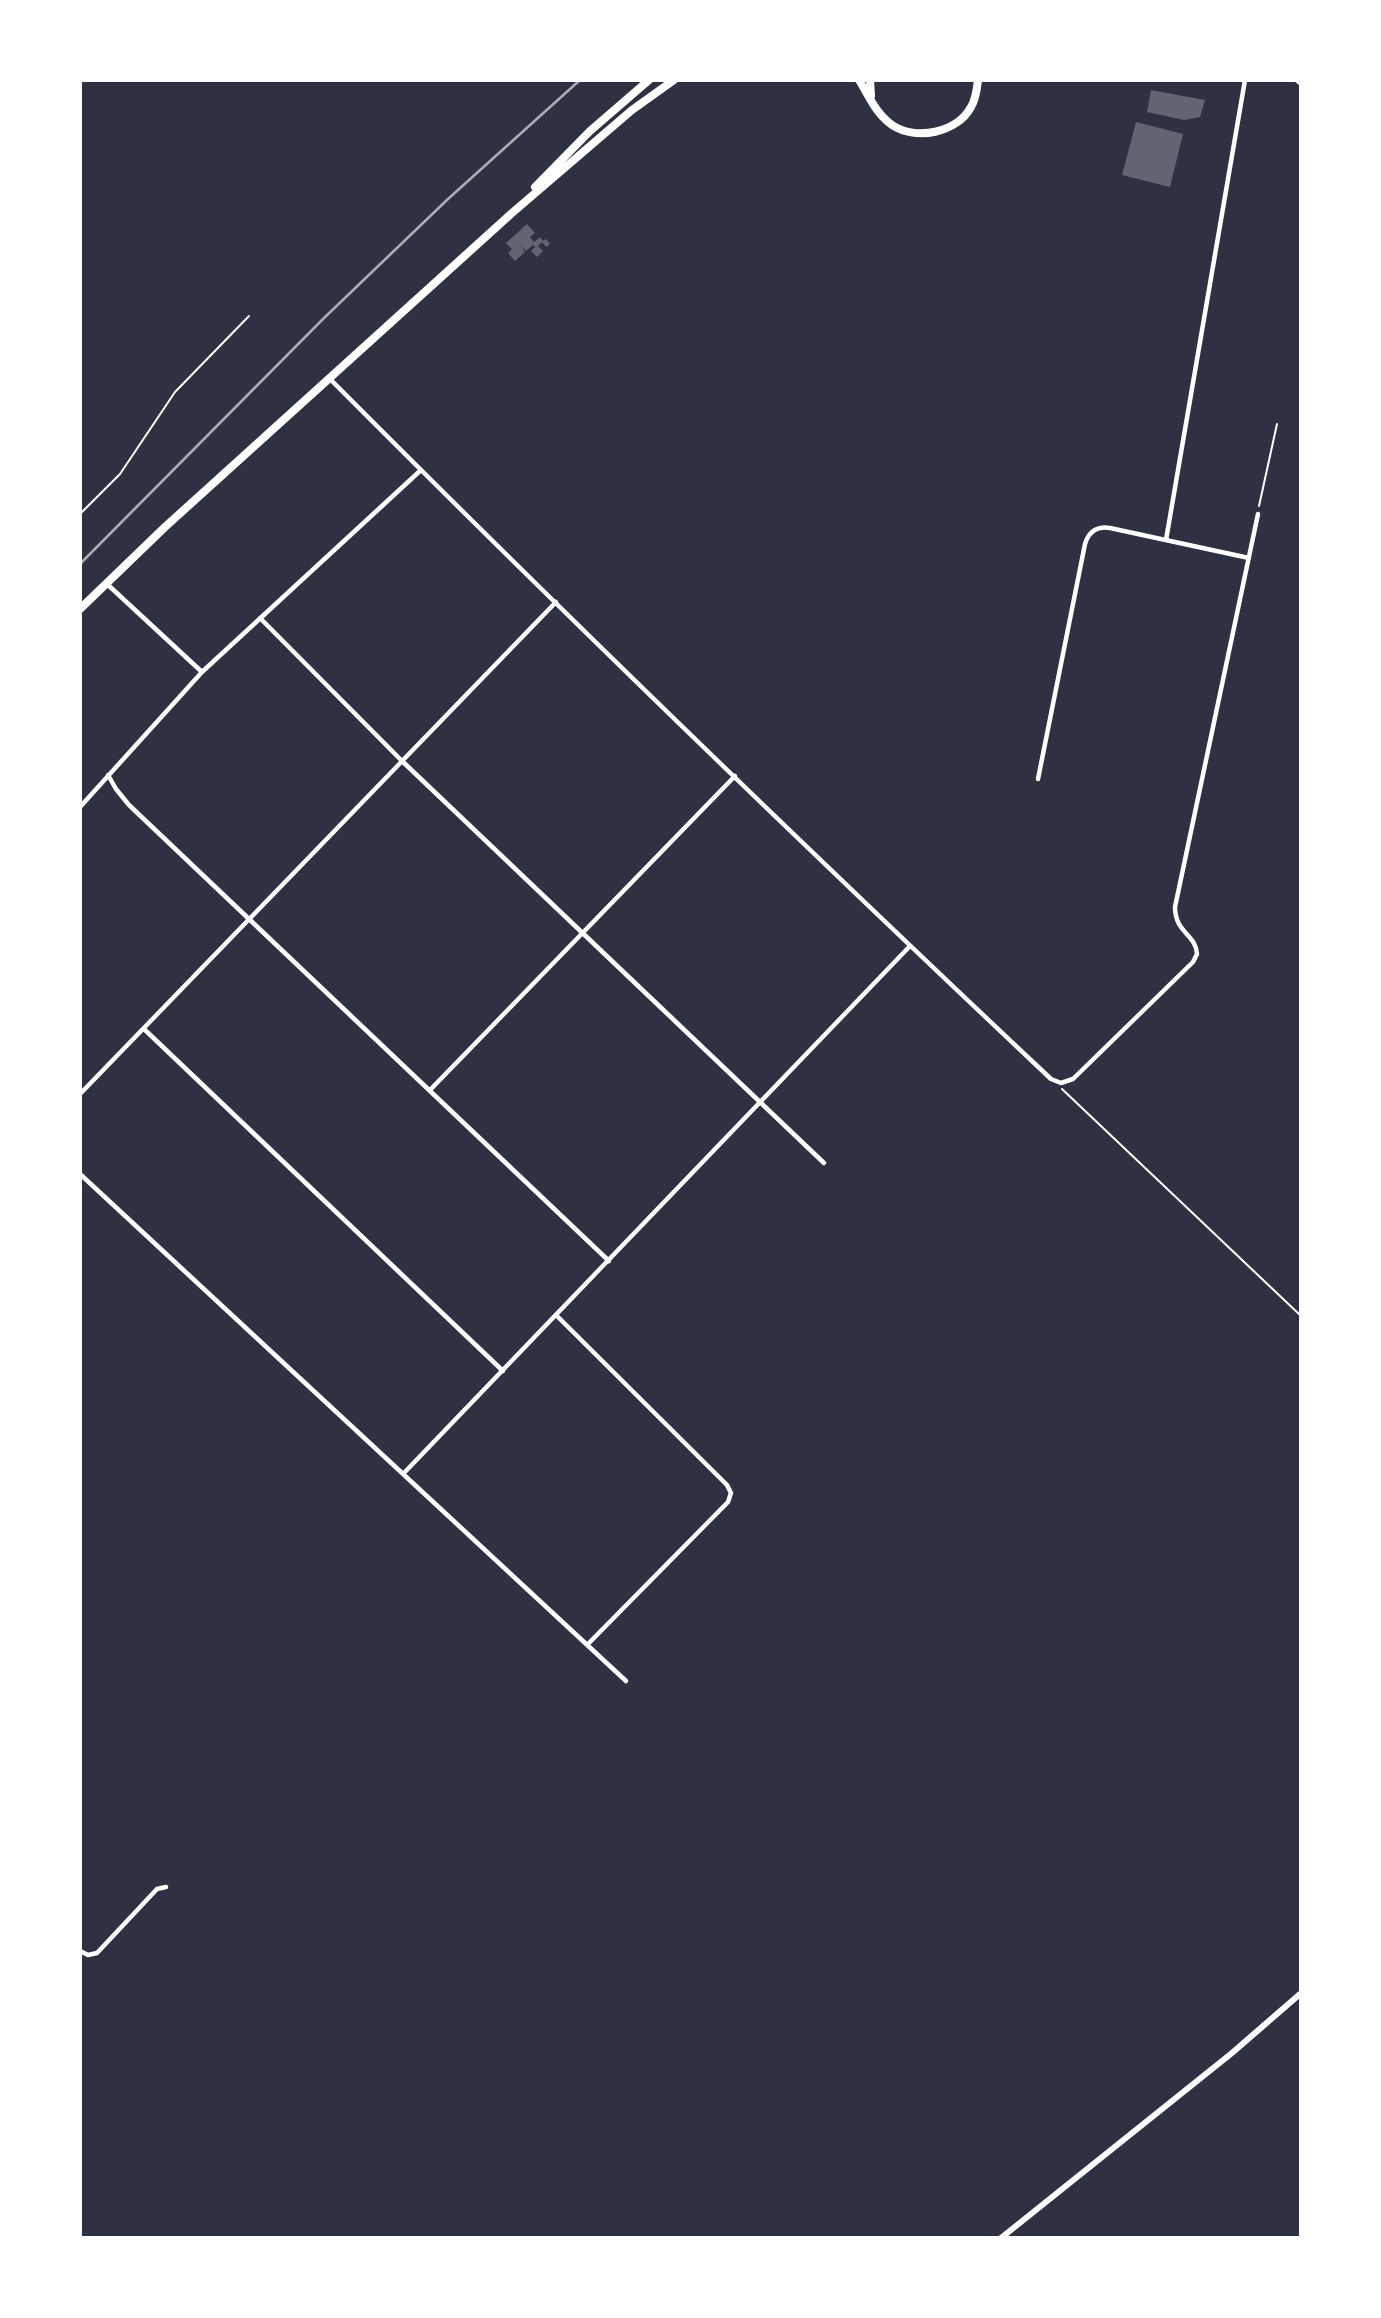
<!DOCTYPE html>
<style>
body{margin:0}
#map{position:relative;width:1381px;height:2318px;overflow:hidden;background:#2d3142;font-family:Manrope,sans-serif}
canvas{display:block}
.frame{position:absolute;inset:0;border:82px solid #fff;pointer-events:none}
</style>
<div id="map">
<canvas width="1381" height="2318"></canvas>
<div class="frame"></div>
</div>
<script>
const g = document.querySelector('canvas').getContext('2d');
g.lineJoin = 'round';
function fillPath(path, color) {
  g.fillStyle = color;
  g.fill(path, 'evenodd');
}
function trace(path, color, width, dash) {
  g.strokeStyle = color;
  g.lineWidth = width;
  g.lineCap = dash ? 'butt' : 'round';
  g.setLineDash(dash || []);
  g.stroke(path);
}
const building = new Path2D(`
 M1151 90 1205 100 1200 117 1184 120 1147 112Z
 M1136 122 1183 134 1170 187 1122 175Z
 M527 224 535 233 530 237 534 242 540 237 543 241 546 239 550 244 546 247 542 242 538 246 543 251 537 257 531 251 535 247 533 245 526 251 521 245 525 252 515 261 508 253 512 249 506 243Z`);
const path = new Path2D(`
 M1259 506 1277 424
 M80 514 120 474 175 392 249 316
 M1062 1089 1300 1315`);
const minor = new Path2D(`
 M330 379C566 616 807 849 1051 1079L1061 1083 1073 1079 1193 962 1197 954C1196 934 1175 933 1175 907L1258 514
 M1166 540 1245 80
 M107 584 202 672
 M260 618 402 761 824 1163
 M108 775 116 789 129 805 609 1261
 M1038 779 1085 544C1089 531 1097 526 1110 528L1249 558
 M80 807 202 672 421 470
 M144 1029 503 1371
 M430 1090 735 776
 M80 1094 556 602
 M80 1174 626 1681
 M556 1315 727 1485 731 1493 728 1502 587 1645
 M403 1474 910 946
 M80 1951 88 1955 97 1953 157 1889 166 1887`);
const tertiary = new Path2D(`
 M1001 2238 1232 2053 1300 1994`);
const primary = new Path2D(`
 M859 80C869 96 876 114 892 125 916 141 957 133 971 107 976 99 977 89 978 80
 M870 80 871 96
 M1299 80 1300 81
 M535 187 590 131 649 80
 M80 609 165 527 512 213 632 110 674 80`);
const rail = new Path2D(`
 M80 564 323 319 448 199 580 80`);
fillPath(building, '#626471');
trace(path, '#fff', 2);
trace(minor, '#fff', 4.5);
trace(tertiary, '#fff', 6);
trace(primary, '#fff', 8);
trace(rail, '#abadb3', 2.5);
</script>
